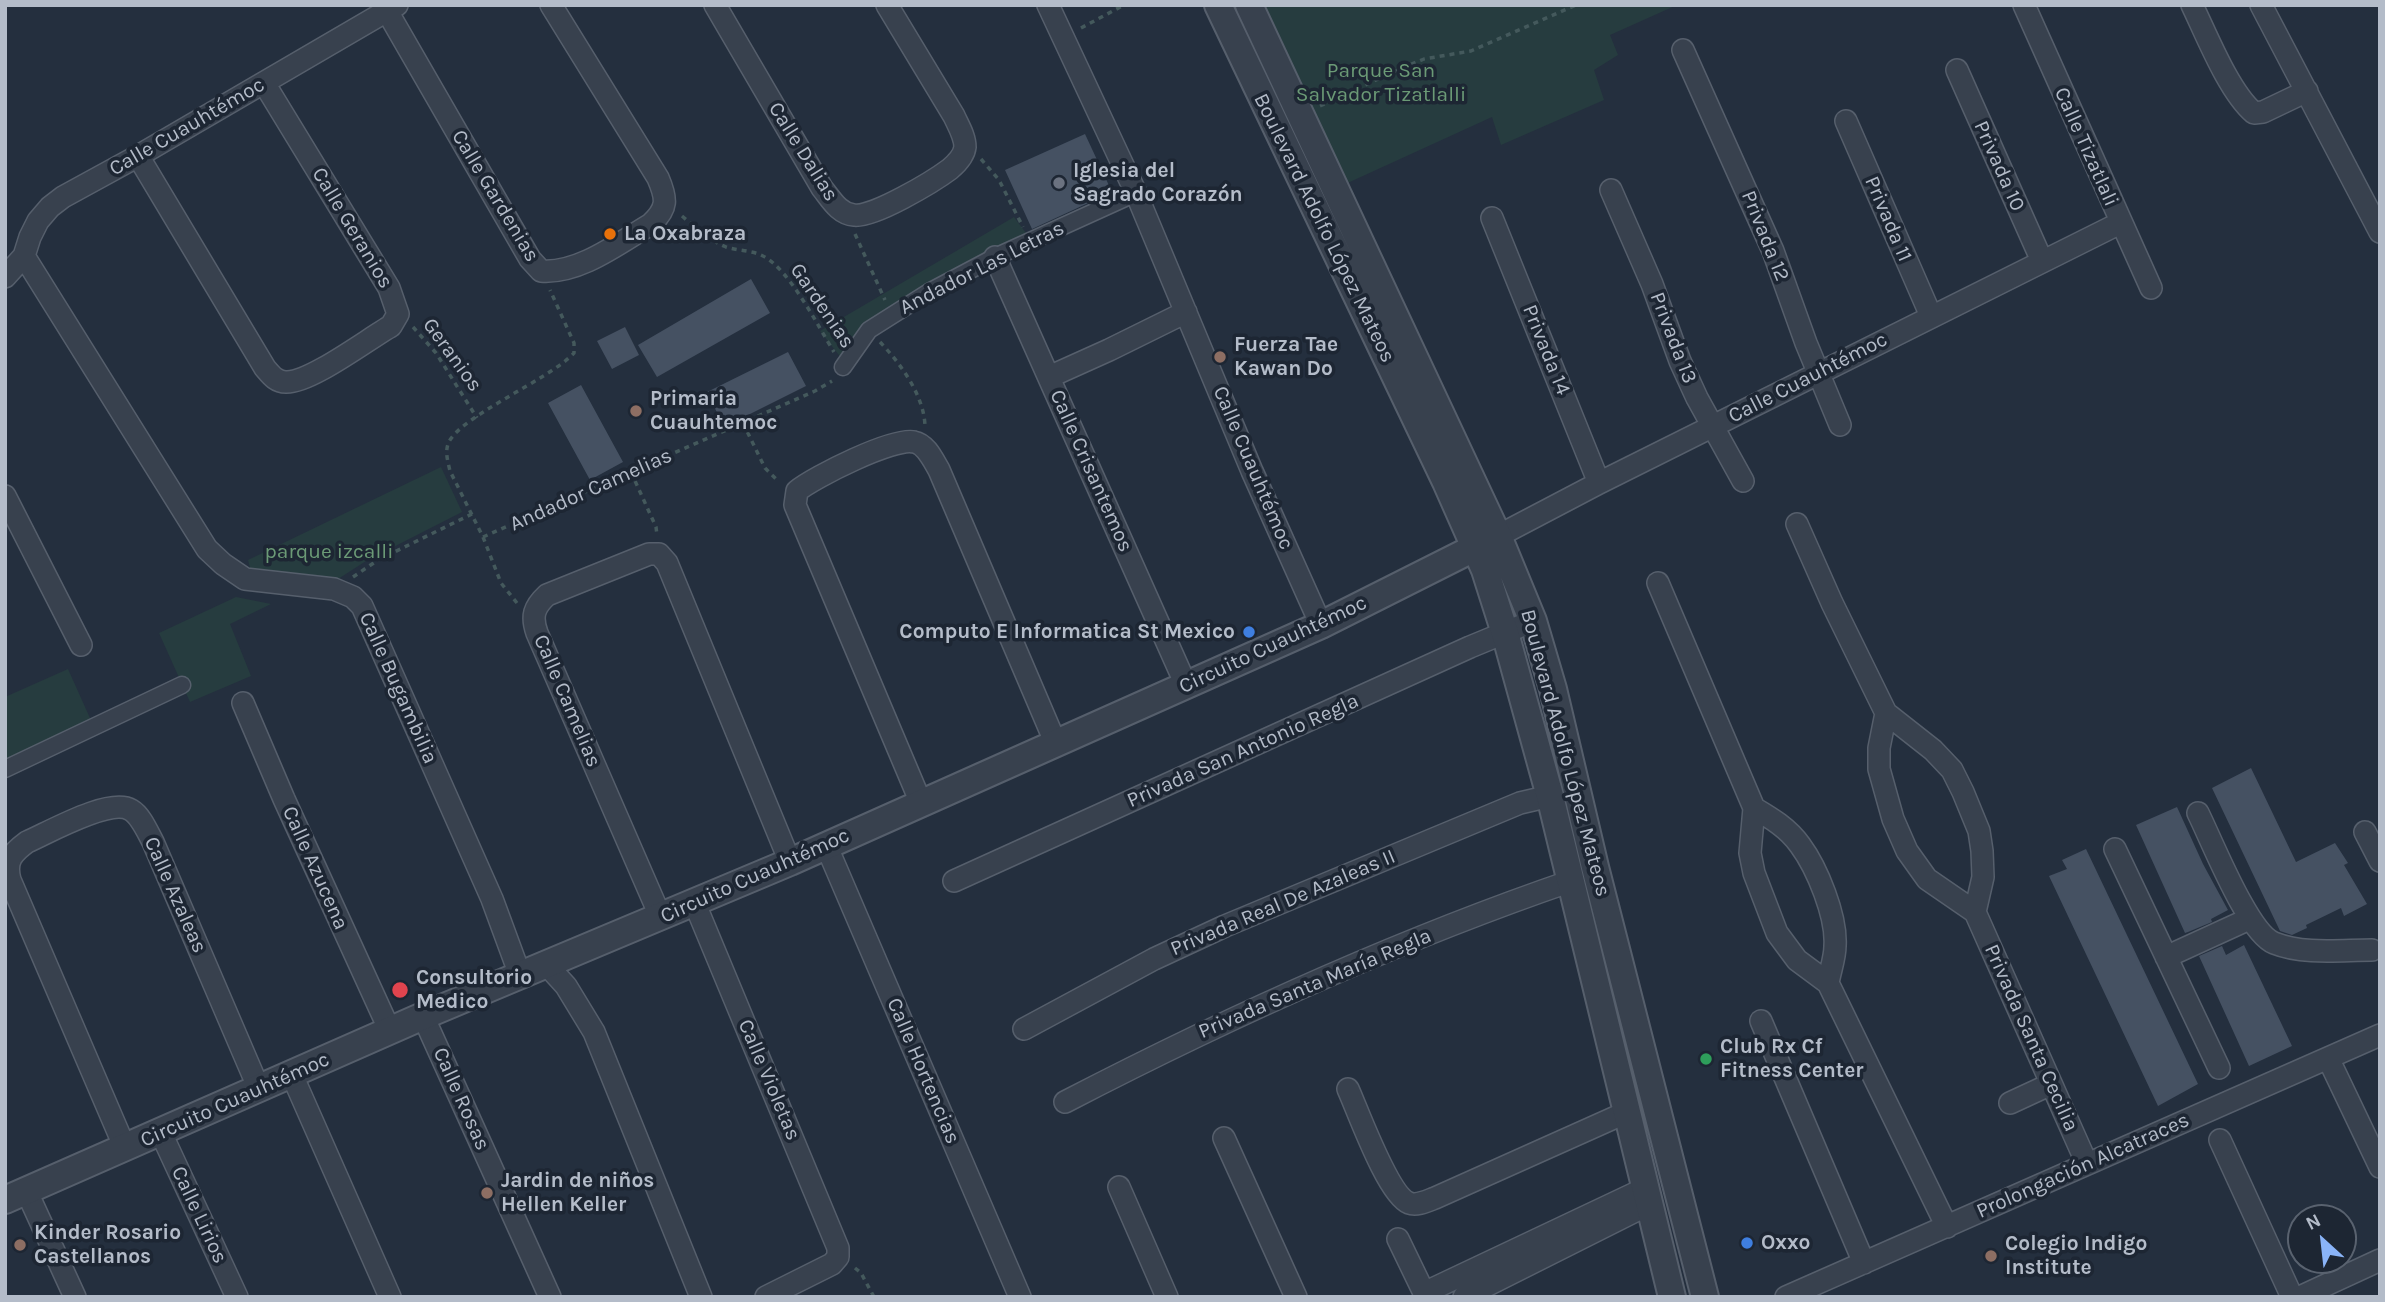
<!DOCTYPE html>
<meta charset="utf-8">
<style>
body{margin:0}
#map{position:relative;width:2385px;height:1302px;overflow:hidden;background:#242f3e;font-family:Karla,sans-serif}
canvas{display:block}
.frame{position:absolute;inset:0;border:7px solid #b4bcc9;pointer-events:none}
.north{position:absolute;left:2287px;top:1204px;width:70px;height:70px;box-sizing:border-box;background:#1d2633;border:2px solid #59626f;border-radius:50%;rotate:333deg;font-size:19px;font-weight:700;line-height:28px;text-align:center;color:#b4bcc9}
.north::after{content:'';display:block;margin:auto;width:24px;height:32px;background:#8ab4f8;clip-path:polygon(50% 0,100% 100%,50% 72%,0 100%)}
</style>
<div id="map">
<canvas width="2385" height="1302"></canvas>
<div class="frame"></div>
<div class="north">N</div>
</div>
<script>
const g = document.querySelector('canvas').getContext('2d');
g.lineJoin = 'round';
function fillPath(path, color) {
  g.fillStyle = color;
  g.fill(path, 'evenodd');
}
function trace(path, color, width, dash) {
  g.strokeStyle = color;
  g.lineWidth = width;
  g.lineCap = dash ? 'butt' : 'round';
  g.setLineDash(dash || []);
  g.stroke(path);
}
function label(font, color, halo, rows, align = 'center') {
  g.font = font + ' Karla,sans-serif';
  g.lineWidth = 7;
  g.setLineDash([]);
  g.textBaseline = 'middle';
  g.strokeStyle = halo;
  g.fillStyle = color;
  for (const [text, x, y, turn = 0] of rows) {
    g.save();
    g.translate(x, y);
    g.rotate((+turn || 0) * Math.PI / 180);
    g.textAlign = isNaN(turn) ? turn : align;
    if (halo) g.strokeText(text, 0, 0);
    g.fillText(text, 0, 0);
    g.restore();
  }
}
const green = new Path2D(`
 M1264 5H1677L1610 35 1618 55 1594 70 1604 100 1501 145 1492 117 1341 186Z
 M1014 217 1029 237 893 307 842 359 820 331Z
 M441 467 462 512 366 561 335 581 251 572 248 560Z
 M236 597 271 604 230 624 251 676 190 702 159 633Z
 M68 669 94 727 5 766V697Z`);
const building = new Path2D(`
 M1085 134 1112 192 1032 229 1005 170Z
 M751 279 770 313 657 377 638 345Z
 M625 327 639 355 612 369 597 341Z
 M788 352 806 386 724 427 707 392Z
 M581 385 623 462 590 480 548 403Z
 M2251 768 2296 862 2335 843 2348 863 2344 865 2367 904 2344 916 2341 908 2306 925 2307 928 2292 935 2280 931 2212 788Z
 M2177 807 2203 864 2228 910 2211 919 2212 922 2188 932 2185 933 2136 825Z
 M2086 849 2198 1084 2158 1106 2049 876 2067 869 2062 860Z
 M2244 945 2292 1046 2249 1066 2199 956 2222 946 2226 955Z`);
const path = new Path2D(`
 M1081 28 1124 5
 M1320 106 1402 68 1424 59 1471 51 1576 5
 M981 159 999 180 1023 227
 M682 216C696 228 709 240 726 247 738 251 752 250 763 256 789 269 818 326 834 352
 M855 234 885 300
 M413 327 436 353 477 418
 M880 342C900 363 924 395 925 426
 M743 423 765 468 778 481
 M631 472 656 527 657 535
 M483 537 815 391 832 381
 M353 577 378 560 472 514
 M517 603 501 583 483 537 450 471C448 462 445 453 448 444 458 417 549 380 574 353V343L550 290
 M855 1268 861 1273 874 1297`);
const pedestrian = new Path2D(`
 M843 367 869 330 929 292 995 257 1136 193
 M5 769 182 685`);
const minor = new Path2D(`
 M715 5 822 188C831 199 839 214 854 215 873 218 934 181 950 169 957 163 964 156 965 147 965 136 958 125 954 116L887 5
 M1048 5 1136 193 1252 471 1321 625
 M2024 5 2151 288
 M2192 5C2207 36 2229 92 2254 113L2263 112 2307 91
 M2261 5 2380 232
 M387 11 530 259 541 271C579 274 619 243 651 224 668 208 667 199 658 178L551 5
 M1683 50 1773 251 1806 343 1840 425
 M1957 70 2042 261
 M1846 121 1931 316
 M138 156 265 368C271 375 276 382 286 382 310 383 368 339 391 326L398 314 389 288 264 83
 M1611 190 1652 284 1680 361 1697 398 1743 481
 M1492 218 1599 483
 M24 256 207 549 223 564 245 579 334 589 353 597 362 606 492 899 520 975
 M995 257 1186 685
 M5 277 24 256 30 237 38 221 50 207 63 197 138 156 397 5
 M1049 377 1109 350 1186 312
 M5 496 81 645
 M1797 524 1832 603 1886 713 1933 750 1952 770 1963 792 1979 831 1982 851 1983 877 1975 912
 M1498 536 1599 483 2120 223
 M1658 583 1754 808 1750 853 1754 873 1777 933 1797 960 1828 983 1947 1227
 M243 703 284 799 390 1031
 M1886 713 1879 748V769L1893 819 1907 851 1927 879 1975 912 2087 1164
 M921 803 795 505 797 491C814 477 894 437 914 442 926 444 933 460 939 470L1056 744
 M1754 808C1771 818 1788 828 1800 845 1817 868 1837 916 1835 946 1835 958 1830 971 1828 983
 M2198 813C2212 841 2248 933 2274 943 2304 955 2341 950 2372 950
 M2365 832 2380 861
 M826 845 1020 1297
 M2115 849 2219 1068
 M954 881 1470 647 1533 621
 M695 904 838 1248V1257L832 1264 766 1297
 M661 918 537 633C531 616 534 607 547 595L649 554H659L667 563 790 862
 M2166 957 2249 919
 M546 964 566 986 594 1032 701 1297
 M423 1016 550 1297
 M1761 1021 1864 1263
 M1024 1029 1154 959 1225 926 1520 803 1550 796
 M2328 1058 2380 1167
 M292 1075 390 1297
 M1348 1089C1358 1111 1388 1195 1409 1203 1417 1206 1427 1201 1435 1198L1627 1112
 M1065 1102C1229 1017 1396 941 1571 881
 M2010 1103 2051 1084
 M161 1133 237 1297
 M1224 1138 1296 1297
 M2220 1140 2292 1297
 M125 1148 10 880C5 861 12 853 27 842 48 833 110 797 131 810 141 816 147 831 153 842L259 1089
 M1119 1187 1167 1297
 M26 1190 75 1297
 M1398 1239 1426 1297
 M1424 1293 1646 1188
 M1464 1297 1649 1204
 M1786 1297 2380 1035
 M2300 1297 2380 1260`);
const tertiary = new Path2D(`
 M1218 5 1446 482 1485 570 1505 633 1550 796 1672 1297
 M1249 5 1498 536 1533 621 1553 689 1595 867 1705 1297
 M5 1200 423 1016 790 862 1321 625 1498 536`);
const markers = [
 [1059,183,7,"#6b7280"],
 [610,234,7,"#e8710a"],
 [1220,357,7,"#8d6e63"],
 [636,411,7,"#8d6e63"],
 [1249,632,7,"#3f7fe0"],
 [400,990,9,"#e0444e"],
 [1706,1059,7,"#2e9e5b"],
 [487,1193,7,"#8d6e63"],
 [1747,1243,7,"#3f7fe0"],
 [20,1245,7,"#8d6e63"],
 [1991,1256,7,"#8d6e63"]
];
const parkNames = [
 ["Parque San",1381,71],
 ["Salvador Tizatlalli",1381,95],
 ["parque izcalli",329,552]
];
const streetNames = [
 ["Calle Cuauhtémoc",187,127,-30],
 ["Calle Tizatlali",2086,147,66],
 ["Calle Dalias",803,152,58],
 ["Privada 10",1999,166,66],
 ["Calle Gardenias",495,196,59],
 ["Privada 11",1888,219,67],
 ["Calle Geranios",352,228,59],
 ["Boulevard Adolfo López Mateos",1324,228,64],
 ["Privada 12",1765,236,68],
 ["Andador Las Letras",982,268,-27],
 ["Gardenias",822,306,56],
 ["Privada 13",1673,338,69],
 ["Privada 14",1546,350,68],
 ["Geranios",452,355,54],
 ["Calle Cuauhtémoc",1808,378,-27],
 ["Calle Cuauhtémoc",1253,468,67],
 ["Calle Crisantemos",1091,471,66],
 ["Andador Camelias",591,490,-24],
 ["Circuito Cuauhtémoc",1273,645,-25],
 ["Calle Bugambilia",398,688,66],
 ["Calle Camelias",567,701,67],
 ["Privada San Antonio Regla",1243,751,-24],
 ["Boulevard Adolfo López Mateos",1565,753,75],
 ["Calle Azucena",315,868,66],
 ["Circuito Cuauhtémoc",755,876,-24],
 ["Calle Azaleas",175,895,66],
 ["Privada Real De Azaleas II",1283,903,-23],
 ["Privada Santa María Regla",1315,984,-23],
 ["Privada Santa Cecilia",2031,1038,66],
 ["Calle Hortencias",923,1071,67],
 ["Calle Violetas",769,1080,67],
 ["Calle Rosas",461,1099,66],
 ["Circuito Cuauhtémoc",235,1100,-24],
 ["Prolongación Alcatraces",2083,1166,-24],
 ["Calle Lirios",199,1215,65]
];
const poiNames = [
 ["Iglesia del",1073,171],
 ["Sagrado Corazón",1073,195],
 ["La Oxabraza",624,234],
 ["Fuerza Tae",1234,345],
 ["Kawan Do",1234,369],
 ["Primaria",650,399],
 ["Cuauhtemoc",650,423],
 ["Computo E Informatica St Mexico",1235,632,"right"],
 ["Consultorio",416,978],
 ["Medico",416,1002],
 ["Club Rx Cf",1720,1047],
 ["Fitness Center",1720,1071],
 ["Jardin de niños",501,1181],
 ["Hellen Keller",501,1205],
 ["Kinder Rosario",34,1233],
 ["Castellanos",34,1257],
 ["Oxxo",1761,1243],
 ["Colegio Indigo",2005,1244],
 ["Institute",2005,1268]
];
fillPath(green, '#263c3f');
fillPath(building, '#455162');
trace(pedestrian, '#565f6c', 19);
trace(minor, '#565f6c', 24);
trace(tertiary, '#565f6c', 30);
trace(path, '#44595c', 3.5, [5, 5]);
trace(pedestrian, '#38414e', 16);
trace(minor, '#38414e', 21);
trace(tertiary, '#38414e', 26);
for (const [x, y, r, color] of markers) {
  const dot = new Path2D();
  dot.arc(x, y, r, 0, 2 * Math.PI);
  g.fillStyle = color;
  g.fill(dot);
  trace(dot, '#1d2633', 2.5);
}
label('21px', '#6b9a76', '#1d2633', parkNames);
label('21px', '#b4bcc9', '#1d2633', streetNames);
label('bold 21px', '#b4bcc9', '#1d2633', poiNames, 'left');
</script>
